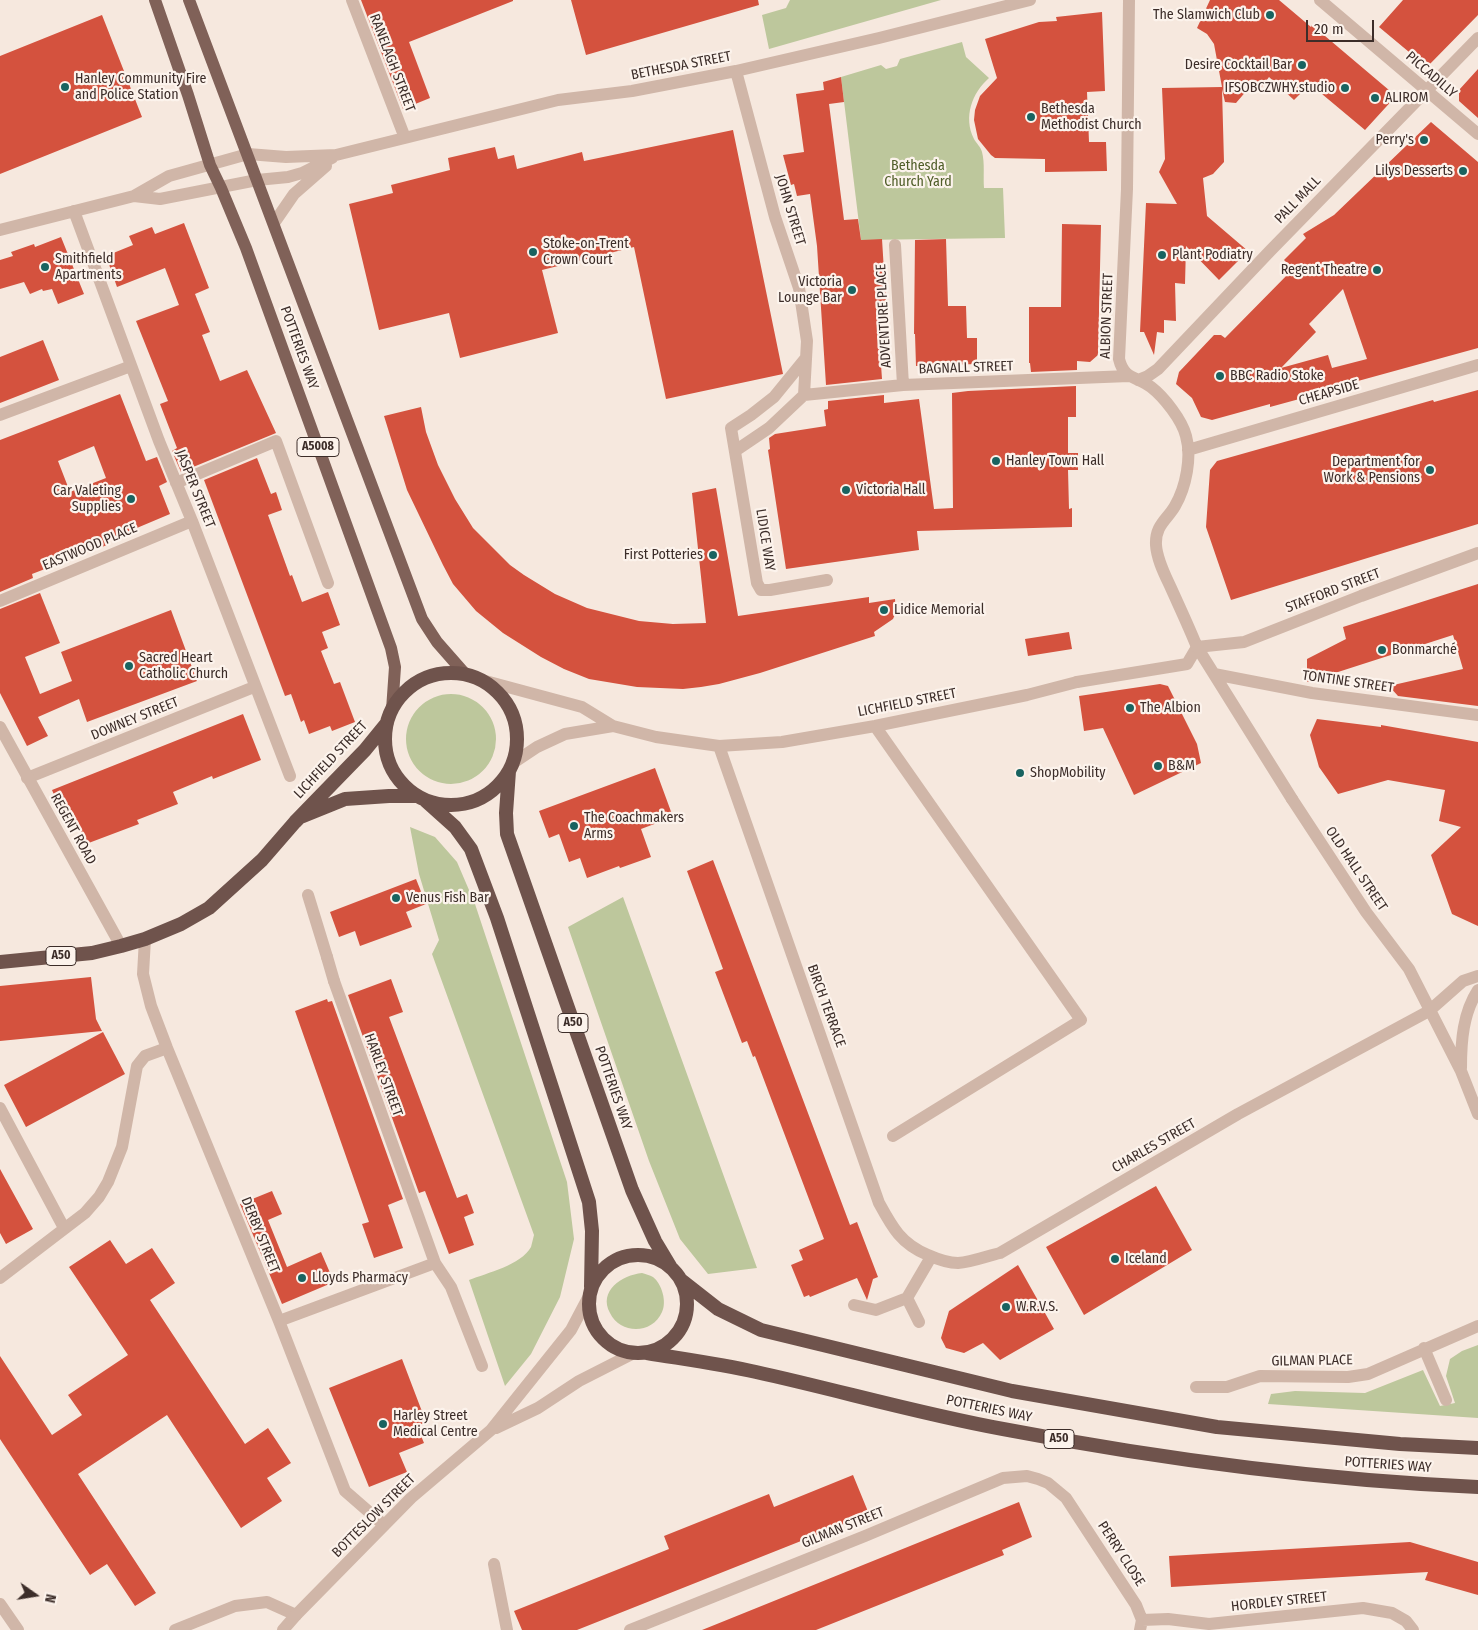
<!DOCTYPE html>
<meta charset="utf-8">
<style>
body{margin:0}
#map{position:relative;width:1478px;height:1630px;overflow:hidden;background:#f6e8de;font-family:"Fira Sans Condensed",sans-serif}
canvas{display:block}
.north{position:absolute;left:10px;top:1570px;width:50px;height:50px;-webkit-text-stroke:4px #fcf3ec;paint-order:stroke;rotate:103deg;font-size:14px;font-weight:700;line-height:20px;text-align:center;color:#3c2d29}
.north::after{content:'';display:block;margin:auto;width:18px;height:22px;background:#3c2d29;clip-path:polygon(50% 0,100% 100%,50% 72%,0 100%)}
.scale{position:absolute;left:1306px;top:20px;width:68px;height:22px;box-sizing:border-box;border:2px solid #3c2d29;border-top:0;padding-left:6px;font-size:15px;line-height:18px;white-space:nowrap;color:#3c2d29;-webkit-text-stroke:4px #fcf3ec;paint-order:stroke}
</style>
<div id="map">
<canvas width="1478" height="1630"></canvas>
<div class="north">N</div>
<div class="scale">20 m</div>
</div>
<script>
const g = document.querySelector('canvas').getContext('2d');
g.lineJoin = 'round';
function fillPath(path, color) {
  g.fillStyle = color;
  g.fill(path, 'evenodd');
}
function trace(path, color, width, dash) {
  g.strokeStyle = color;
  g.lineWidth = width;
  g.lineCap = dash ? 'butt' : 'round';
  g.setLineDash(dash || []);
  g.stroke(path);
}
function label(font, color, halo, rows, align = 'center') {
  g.font = font + ' "Fira Sans Condensed",sans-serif';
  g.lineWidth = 4.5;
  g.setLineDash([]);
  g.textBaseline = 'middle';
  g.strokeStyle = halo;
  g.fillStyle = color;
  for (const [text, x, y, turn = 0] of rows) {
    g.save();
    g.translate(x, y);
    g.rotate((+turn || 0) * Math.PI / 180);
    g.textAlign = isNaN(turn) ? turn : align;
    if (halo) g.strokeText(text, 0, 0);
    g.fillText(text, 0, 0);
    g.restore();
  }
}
const green = new Path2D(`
 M790 0H941L769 49 762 15 786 8Z
 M962 42 966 57 989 78C972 93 963 117 974 139 976 143 981 147 982 152 985 163 983 177 984 188H1003L1005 238 861 240 841 77 881 65 886 69 897 66 900 59Z
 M406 739a45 45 0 1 1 90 0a45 45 0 1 1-90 0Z
 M410 827 435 837 457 862 475 904 567 1182 574 1239 560 1297 531 1354 505 1386 469 1280C487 1273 521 1265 531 1247 532 1243 533 1239 534 1235L432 954 439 940 419 874Z
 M623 897 757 1268 708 1274 680 1239 649 1161 568 927Z
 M642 1273C645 1274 650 1275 653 1277 662 1284 667 1302 662 1312 652 1335 620 1334 610 1313 598 1291 622 1275 642 1273Z
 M1478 1345V1418L1268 1404 1271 1394 1295 1391 1365 1393 1423 1370 1440 1406 1455 1403 1446 1376 1450 1359 1462 1351Z`);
const building = new Path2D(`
 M361 0H513V1L409 42 430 98 403 109Z
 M571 0H758L759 5 586 55Z
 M1210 0H1279L1311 27 1312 25 1396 96 1365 130 1310 84 1294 100 1269 77 1261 88 1254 82 1236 103 1225 102 1222 89 1224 162 1213 174 1203 178 1207 216 1248 251 1219 280 1186 246 1185 284 1175 283 1176 321 1164 320V333L1157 332 1154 355 1144 332H1140L1146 203 1177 204 1159 172 1165 159 1162 88 1222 87 1214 44 1207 34 1197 28Z
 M1403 0H1478V15L1427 67 1379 27Z
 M1102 12 1105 91 1087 92 1089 142H1106L1107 171 1045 172V159L995 158 991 155 978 139 974 120 975 110 980 96 997 78 985 39 1039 22 1057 21 1056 17Z
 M102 15 142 117 0 174V56Z
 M1478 69V118L1459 101V90Z
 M841 77 844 102 829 104 844 220 858 219 861 240 882 239 888 336H879L882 379 826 385 817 246 810 194 797 196 794 184 791 185 783 155 804 152 796 94 824 90 823 82Z
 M1431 122 1478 162V348L1358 381V383L1270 407V404L1212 420 1201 417 1192 398 1176 384 1179 372 1214 335H1221L1225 338 1293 269 1284 260 1306 238 1303 234 1334 215ZM1343 289 1367 359 1332 368 1328 355 1281 368 1316 332 1309 324Z
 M733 130 783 374 666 399 634 247 542 270 558 333 460 358 449 313 379 330 349 204 393 193 391 185 450 170 448 158 495 147 498 159 514 155 517 169 582 152 584 161Z
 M184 223 209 288 195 294 210 332 202 335 220 381 247 370 276 433 181 472 172 451 177 448 160 404 168 401 136 321 179 305 165 268 117 287 106 256 133 245 129 236 152 227 155 234Z
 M1062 224 1101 225 1098 355 1090 362 1077 361V370L1031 372 1030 363H1029V307H1061Z
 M61 237 84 294 58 304 52 289 43 291 42 289 30 294 24 282 0 289V260L13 256 11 252 34 244 35 247Z
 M946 239 948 306H966L967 338H977V364L916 366 915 334H914L915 240Z
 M43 340 59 380 0 403V357Z
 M1076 386V417H1068V453H1078V470H1068L1069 509 1072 508V527L917 531 919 550 786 569 768 450 770 449 769 438 775 434 826 426 824 410 828 409V401L884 395V403L919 399 934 509 953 508 952 393 968 391Z
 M1478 390V524L1231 600 1206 527 1210 470 1217 461 1433 400 1434 402Z
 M120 394 146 461 157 457 167 482 159 486 170 514 106 541 107 545 32 574 33 578 0 592V440ZM94 446 106 478 70 492 58 461Z
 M421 407 426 432 438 465 455 499 473 528 510 565 524 575 555 594 587 608 639 621 673 624 706 623 692 493 716 488 738 616 869 597V603L895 599 896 612 893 619 874 632 875 636 760 673 719 684 701 687 683 689 637 687 589 679 564 669 541 657 503 633 476 611 453 584 443 565 407 490 384 416Z
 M257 458 271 494 276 492 282 510 268 515 290 576 292 575 302 602 328 592 340 625 322 632 328 648 321 651 334 684 340 682 355 722 332 731 330 726 309 734 304 720 301 722 291 694 285 696 204 480Z
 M1478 584V706L1398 696 1389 686 1463 669 1453 635 1307 682V659L1346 639 1343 627Z
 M40 593 60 643 25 657 40 694 72 681 61 652 171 610 197 681 87 722 79 699 38 717 48 736 27 746 0 693V609Z
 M1069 632 1072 649 1028 656 1025 639Z
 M1160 684 1168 686 1197 744 1201 763 1134 795 1103 728 1084 731 1079 696Z
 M243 714 261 760 213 779 212 776 173 792 178 804 137 820 139 824 86 844 73 812 63 816 52 790Z
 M1317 719 1381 727V725L1478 742V926L1452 914 1431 855 1461 827 1439 821 1445 790 1388 780 1338 794 1319 767 1310 735Z
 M655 768 673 817 641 829 651 857 620 868 619 866 587 878 580 858 569 862 559 834 549 838 539 811Z
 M713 860 850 1225 857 1222 878 1277 873 1279 867 1300 857 1278 810 1297 809 1295 804 1297 791 1265 803 1260 799 1250 824 1239 755 1056 753 1057 747 1041 742 1043 715 972 723 969 687 871Z
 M416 879 426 904 406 912 412 927 360 946 355 931 339 937 330 912Z
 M91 977 96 1019 102 1031 0 1041V986Z
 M391 979 403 1012 389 1017 457 1198 467 1194 474 1213 464 1217 474 1245 449 1254 425 1191 419 1193 348 995Z
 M327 999 328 1002 332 1001 403 1199 388 1205 403 1248 374 1258 362 1224 369 1222 295 1011Z
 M103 1032 125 1074 26 1127 4 1085Z
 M0 1169 33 1229 6 1244 0 1233Z
 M1156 1186 1192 1250 1084 1315 1046 1247Z
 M272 1191 282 1214 268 1220 287 1267 321 1252 334 1282 282 1304 240 1204Z
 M110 1240 126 1264 152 1248 175 1283 150 1300 245 1444 268 1428 291 1463 267 1478 282 1501 241 1528 167 1415 78 1474 156 1593 135 1606 107 1564 90 1575 0 1439V1356L52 1435 82 1415 68 1395 128 1355 69 1267Z
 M1018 1265 1054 1329 1000 1360 983 1343 964 1353 946 1348 941 1338 949 1311Z
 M402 1359 426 1422 417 1426 424 1443 399 1453 407 1472 369 1487 329 1388Z
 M853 1475 869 1514 577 1630H522L514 1611 669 1549 664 1536 769 1494 774 1507Z
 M1019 1502 1032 1537 1002 1550 1004 1555 816 1630H702Z
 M1410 1542 1478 1562V1595L1425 1580 1428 1572 1171 1587 1169 1556Z`);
const pedestrian = new Path2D(`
 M1320 0 1478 134
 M1214 674 1312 693 1478 715
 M1077 682 1187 664 1197 647 1292 799
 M327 957 334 981`);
const minor = new Path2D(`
 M352 0 405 138
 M1129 0 1127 189 1119 359C1124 380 1137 376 1151 387 1164 397 1182 420 1186 436 1192 457 1186 487 1175 506 1167 520 1155 525 1156 545 1157 560 1165 575 1171 588 1180 608 1189 627 1197 647L1244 642 1361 596 1478 553
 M134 196 160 199 257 180 288 177 302 173 332 158
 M74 211 159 441 192 521 290 776
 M274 223 294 194 326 166
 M0 230 134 196 169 176 248 154 286 157 336 155 558 100 632 91 736 71 879 38 1030 0
 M895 245 903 385
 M805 359 774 397 751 415 731 428 757 583 761 590H770L827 580
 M1138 380 1148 376 1158 369 1270 251 1478 38
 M804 395 903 385 1129 376
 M0 415 131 366
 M1188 450 1478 365
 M735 451 769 428 804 395 807 341 799 288 775 217 736 71
 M176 483 276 441 328 583
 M0 601 192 521
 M478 679 582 707 613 726 656 737 719 746 782 742 875 726 1027 695 1077 682
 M875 726 1081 1020 893 1136
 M719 746 879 1203C892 1227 901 1244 928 1255 937 1259 948 1263 958 1263 972 1262 987 1256 1000 1253L1238 1114 1429 1011 1463 981 1478 976
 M513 763 537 747 565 734 613 726
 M27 778 254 687
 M1292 799 1366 912 1409 969 1461 1071 1478 1114
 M308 895 327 957
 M145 939 143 974 151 1006 167 1048 279 1321 345 1491 384 1525
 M334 981 435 1263 451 1287 482 1366
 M1461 1068C1461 1041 1463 1013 1478 990
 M0 1108 64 1228
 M0 1278 85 1213 99 1197 108 1182 122 1147 137 1066 145 1056 167 1048
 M907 1298 919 1322
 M854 1305 876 1310 907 1298 931 1257
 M279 1321 435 1263
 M1424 1348 1446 1400
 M1196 1387H1227L1260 1376 1348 1377 1368 1374 1478 1326
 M494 1564 507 1630
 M0 1604 18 1630
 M1142 1620 1168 1619 1209 1624 1363 1608 1392 1613 1406 1621 1413 1630
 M175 1630 235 1606 267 1602 296 1615
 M630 1630 865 1536 1003 1478 1027 1476 1038 1479 1048 1483 1066 1498 1136 1605 1142 1620 1140 1630`);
const tertiary = new Path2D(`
 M0 727 121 946
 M496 1428 538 1408 579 1381 634 1353
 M283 1630 296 1615 411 1498 491 1430 571 1330 590 1294`);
const primary = new Path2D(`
 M155 0 188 95 210 165 221 188 246 248 391 648 395 667 392 710
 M189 0 422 619 437 642 466 675`);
const trunk = new Path2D(`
 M385 739a66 66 0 1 1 132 0a66 66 0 1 1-132 0Z
 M509 771 506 813 507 834 632 1190 655 1241 670 1266
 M426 801 455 827 471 849 497 918 589 1202 592 1231 591 1287
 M303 816 345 799 389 796H416
 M0 962 92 953 121 946 145 939 181 924 209 908 262 860 295 822 365 750 387 723
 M589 1304a49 49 0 1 1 98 0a49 49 0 1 1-98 0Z
 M681 1280 718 1309 761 1330 1012 1391 1217 1427 1400 1444 1478 1448
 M647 1353C683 1359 720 1364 756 1372 838 1390 920 1414 1003 1429 1160 1459 1318 1480 1478 1487`);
const markers = [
 [1270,15,5,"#196360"],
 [1302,65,5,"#196360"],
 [65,87,5,"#196360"],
 [1345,88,5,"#196360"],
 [1375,98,5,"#196360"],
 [1031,117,5,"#196360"],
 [1424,140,5,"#196360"],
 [1463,171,5,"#196360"],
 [533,252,5,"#196360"],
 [1162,255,5,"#196360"],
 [45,267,5,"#196360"],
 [1377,270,5,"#196360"],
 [852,290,5,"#196360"],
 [1220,376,5,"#196360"],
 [996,461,5,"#196360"],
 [1430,470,5,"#196360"],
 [846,490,5,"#196360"],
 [131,499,5,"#196360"],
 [713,555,5,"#196360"],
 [884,610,5,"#196360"],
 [1382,650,5,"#196360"],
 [129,666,5,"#196360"],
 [1130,708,5,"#196360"],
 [1158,766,5,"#196360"],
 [1020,773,5,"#196360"],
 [574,826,5,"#196360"],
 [396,898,5,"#196360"],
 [1115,1259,5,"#196360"],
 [302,1278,5,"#196360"],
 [1006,1307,5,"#196360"],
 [383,1424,5,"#196360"]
];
const shields = [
 [318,447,42],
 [61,956,30],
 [573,1023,30],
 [1059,1439,30]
];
const shieldNames = [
 ["A5008",318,447],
 ["A50",61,956],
 ["A50",573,1023],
 ["A50",1059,1439]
];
const poiNames = [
 ["The Slamwich Club",1260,15,"right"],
 ["Desire Cocktail Bar",1292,65,"right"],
 ["Hanley Community Fire",75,79],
 ["and Police Station",75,95],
 ["IFSOBCZWHY.studio",1335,88,"right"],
 ["ALIROM",1385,98],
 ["Bethesda",1041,109],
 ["Methodist Church",1041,125],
 ["Perry's",1414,140,"right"],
 ["Lilys Desserts",1453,171,"right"],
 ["Stoke-on-Trent",543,244],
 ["Crown Court",543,260],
 ["Plant Podiatry",1172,255],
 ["Smithfield",55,259],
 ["Apartments",55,275],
 ["Regent Theatre",1367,270,"right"],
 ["Victoria",842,282,"right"],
 ["Lounge Bar",842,298,"right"],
 ["BBC Radio Stoke",1230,376],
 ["Hanley Town Hall",1006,461],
 ["Department for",1420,462,"right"],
 ["Work & Pensions",1420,478,"right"],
 ["Victoria Hall",856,490],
 ["Car Valeting",121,491,"right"],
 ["Supplies",121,507,"right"],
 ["First Potteries",703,555,"right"],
 ["Lidice Memorial",894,610],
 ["Bonmarché",1392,650],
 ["Sacred Heart",139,658],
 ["Catholic Church",139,674],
 ["The Albion",1140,708],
 ["B&M",1168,766],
 ["ShopMobility",1030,773],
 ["The Coachmakers",584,818],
 ["Arms",584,834],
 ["Venus Fish Bar",406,898],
 ["Iceland",1125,1259],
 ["Lloyds Pharmacy",312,1278],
 ["W.R.V.S.",1016,1307],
 ["Harley Street",393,1416],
 ["Medical Centre",393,1432]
];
const streetNames = [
 ["RANELAGH STREET",392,63,69],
 ["BETHESDA STREET",681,66,-11],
 ["PICCADILLY",1431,75,41],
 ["PALL MALL",1298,200,-46],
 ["JOHN STREET",790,210,73],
 ["ADVENTURE PLACE",884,316,-93],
 ["ALBION STREET",1107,316,-88],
 ["POTTERIES WAY",299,348,70],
 ["BAGNALL STREET",966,368,-2],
 ["CHEAPSIDE",1329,393,-16],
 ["JASPER STREET",195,489,68],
 ["LIDICE WAY",765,540,81],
 ["EASTWOOD PLACE",90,547,-23],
 ["STAFFORD STREET",1333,591,-21],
 ["TONTINE STREET",1348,682,8],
 ["LICHFIELD STREET",907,703,-11],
 ["DOWNEY STREET",135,719,-22],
 ["LICHFIELD STREET",331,760,-47],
 ["REGENT ROAD",73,829,61],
 ["OLD HALL STREET",1356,869,56],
 ["BIRCH TERRACE",826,1006,70],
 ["HARLEY STREET",383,1075,70],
 ["POTTERIES WAY",613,1088,71],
 ["CHARLES STREET",1154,1146,-30],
 ["DERBY STREET",260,1235,68],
 ["GILMAN PLACE",1312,1361,-1],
 ["POTTERIES WAY",989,1409,12],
 ["POTTERIES WAY",1388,1465,4],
 ["BOTTESLOW STREET",374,1516,-45],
 ["GILMAN STREET",843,1528,-22],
 ["PERRY CLOSE",1121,1554,57],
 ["HORDLEY STREET",1279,1602,-6]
];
const parkNames = [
 ["Bethesda",918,166],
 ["Church Yard",918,182]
];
fillPath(green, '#bdc79c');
fillPath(building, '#d4523e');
trace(pedestrian, '#d0b6a8', 12);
trace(minor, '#d0b6a8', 12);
trace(tertiary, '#d0b6a8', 12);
trace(primary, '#806158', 12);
trace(trunk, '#6f534c', 14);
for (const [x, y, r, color] of markers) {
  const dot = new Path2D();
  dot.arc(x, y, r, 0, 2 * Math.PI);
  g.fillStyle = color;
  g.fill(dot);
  trace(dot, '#fcf3ec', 2);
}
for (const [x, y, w] of shields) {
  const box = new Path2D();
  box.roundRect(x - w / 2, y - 9.5, w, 19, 4);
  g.fillStyle = '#fcf3ec';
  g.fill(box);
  trace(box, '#3c2d29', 1);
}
label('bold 12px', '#3c2d29', null, shieldNames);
label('14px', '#3c2d29', '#fcf3ec', poiNames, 'left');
label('14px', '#3c2d29', '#fcf3ec', streetNames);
label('14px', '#505e29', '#fcf3ec', parkNames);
</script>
